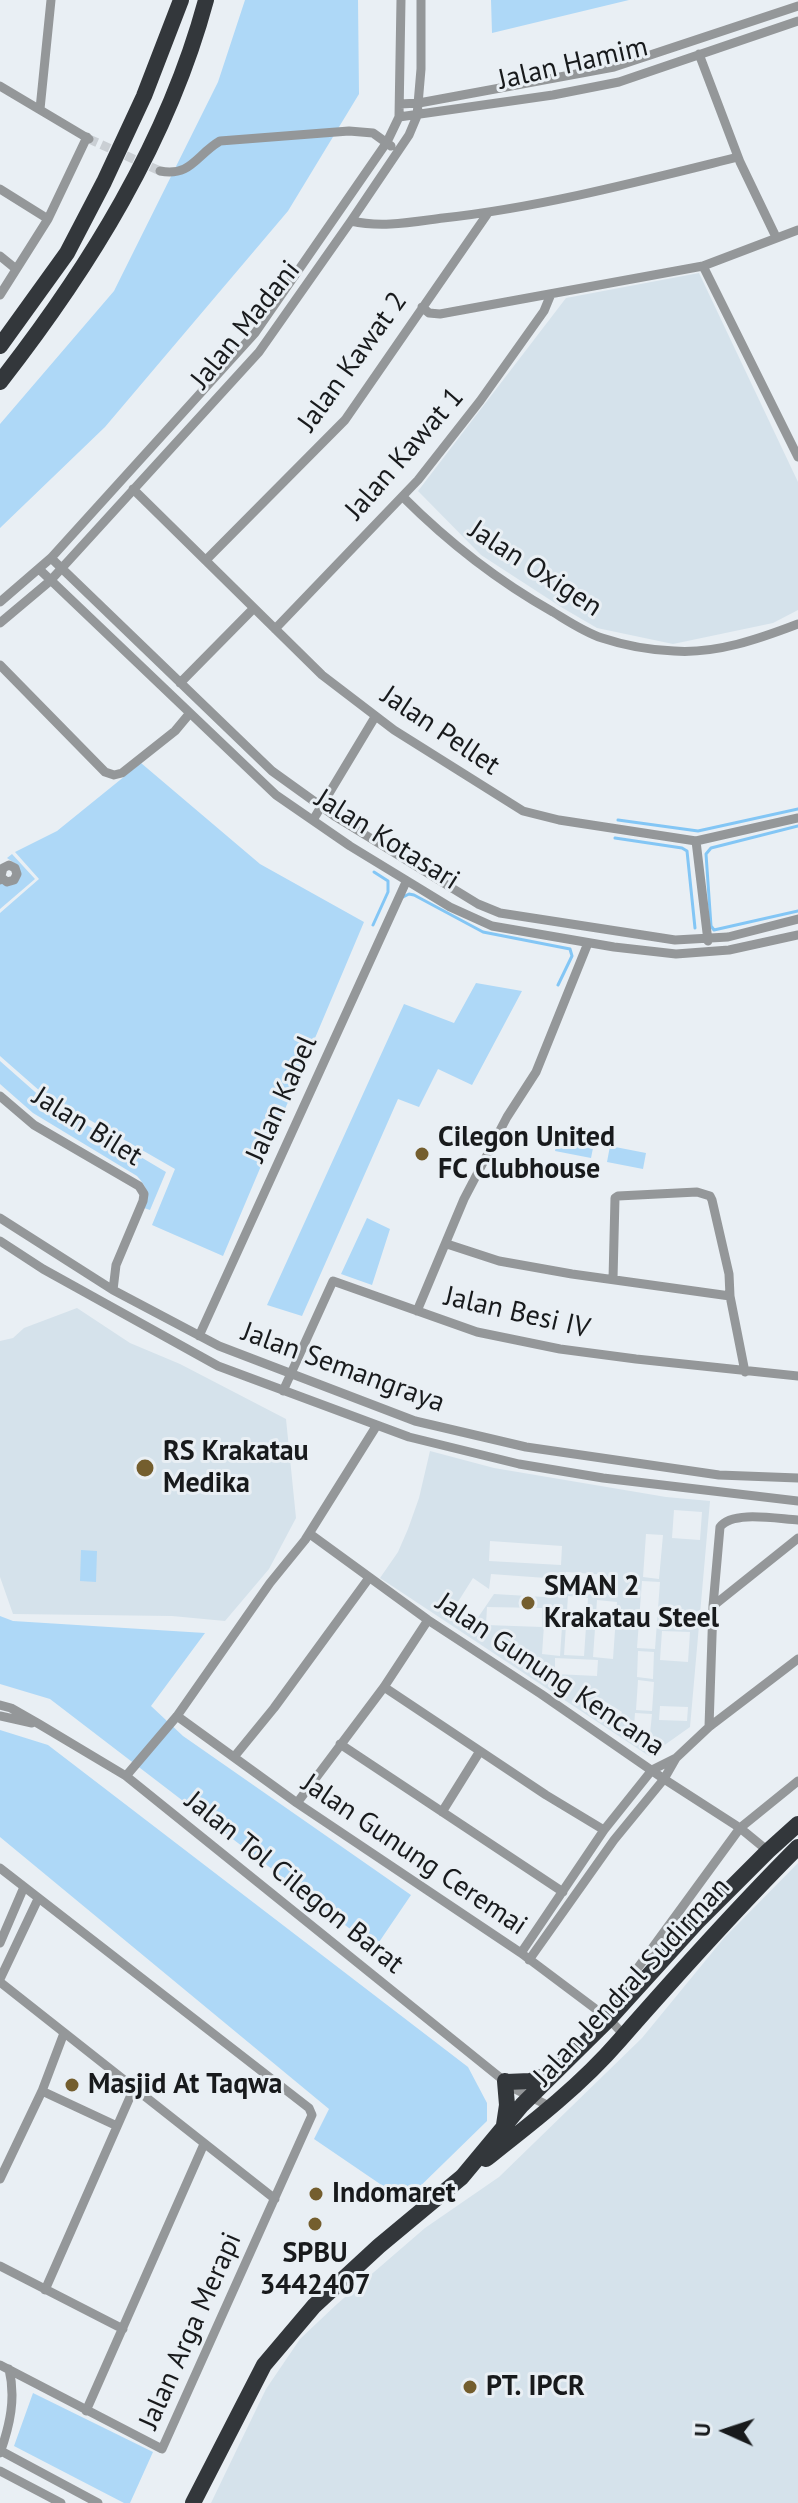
<!DOCTYPE html>
<style>
body{margin:0}
#map{position:relative;width:798px;height:2503px;overflow:hidden;background:#e9eff4;font-family:"PT Sans",sans-serif}
canvas{display:block}
.north{position:absolute;left:686px;top:2391px;width:80px;height:80px;-webkit-text-stroke:6px #e9eff4;paint-order:stroke;rotate:273deg;font-size:22px;font-weight:700;line-height:32px;text-align:center;color:#181a1c}
.north::after{content:'';display:block;margin:auto;width:28px;height:36px;background:#181a1c;clip-path:polygon(50% 0,100% 100%,50% 72%,0 100%)}
</style>
<div id="map">
<canvas width="798" height="2503"></canvas>
<div class="north">U</div>
</div>
<script>
const g = document.querySelector('canvas').getContext('2d');
g.lineJoin = 'round';
function fillPath(path, color) {
  g.fillStyle = color;
  g.fill(path, 'evenodd');
}
function trace(path, color, width, dash) {
  g.strokeStyle = color;
  g.lineWidth = width;
  g.lineCap = dash ? 'butt' : 'round';
  g.setLineDash(dash || []);
  g.stroke(path);
}
function label(font, color, halo, rows, align = 'center') {
  g.font = font + ' "PT Sans",sans-serif';
  g.lineWidth = 6;
  g.setLineDash([]);
  g.textBaseline = 'middle';
  g.strokeStyle = halo;
  g.fillStyle = color;
  for (const [text, x, y, turn = 0] of rows) {
    g.save();
    g.translate(x, y);
    g.rotate((+turn || 0) * Math.PI / 180);
    g.textAlign = isNaN(turn) ? turn : align;
    if (halo) g.strokeText(text, 0, 0);
    g.fillText(text, 0, 0);
    g.restore();
  }
}
const built = new Path2D(`
 M699 273 798 482V610L773 623 673 644 597 628 561 607 481 555 418 491 566 298Z
 M77 1308 130 1343 180 1364 286 1419 296 1518 269 1569 225 1621 172 1616 13 1614 0 1577V1341L13 1338 24 1328Z
 M430 1451 494 1468 666 1497 710 1501 690 1727 649 1756 380 1578 398 1552 408 1529 419 1498ZM674 1510 702 1512 700 1540 672 1538ZM646 1534 663 1535 659 1579 643 1577ZM490 1541 562 1546 561 1565 489 1561ZM566 1572 606 1575 605 1595 564 1593ZM491 1574 546 1578 545 1597 494 1594 477 1619 456 1605 473 1578 489 1589ZM642 1581 660 1582 655 1649 637 1648ZM568 1596 588 1598 584 1656 564 1655ZM597 1600 617 1602 613 1659 593 1657ZM487 1607 542 1608V1627L486 1625ZM545 1611 563 1612 560 1656 542 1654ZM662 1631 690 1632 688 1662 660 1660ZM638 1651 654 1652 653 1679 637 1677ZM555 1658 598 1660 597 1676 555 1674ZM638 1680 654 1682 652 1711 636 1710ZM596 1696 622 1712 614 1726 588 1709ZM660 1706 688 1707 687 1721 659 1720ZM635 1713 652 1714 649 1744 633 1742Z
 M798 1863V2503H211L266 2389 300 2339 337 2304 425 2228 499 2177 642 2038 724 1938Z`);
const green = new Path2D(`
 M245 0H358L359 94 288 211 105 427 0 528V424L114 291 218 82Z
 M491 0H629L492 33Z
 M141 763 260 864 364 922 223 1256 152 1225 175 1169 41 1092 0 1056V913L39 879 15 852 57 831Z
 M12 854 35 879 0 909V884L17 874 16 864 7 858Z
 M476 983 522 991 472 1085 438 1069 419 1107 398 1099 302 1316 267 1305 404 1004 454 1023Z
 M0 1061 43 1099 166 1172 150 1210 144 1208C150 1194 147 1187 137 1176L33 1113 0 1084Z
 M558 1136 594 1143 591 1158 555 1151Z
 M610 1146 646 1153 643 1169 607 1162Z
 M367 1218 390 1229 372 1285 341 1274Z
 M81 1550 97 1551 96 1582 80 1581Z
 M0 1616 13 1621 205 1633 151 1706 183 1736 411 1895 375 1948 50 1699 0 1684Z
 M0 1730 48 1745 468 2067 487 2103V2121L405 2201 314 2139 329 2109 0 1837Z
 M33 2393 153 2452 130 2503H124L14 2446Z`);
const stream = new Path2D(`
 M618 820 698 831 798 809
 M798 826 711 848 706 854 711 926 714 930 798 911
 M615 838 682 848 687 851 695 928
 M403 897 409 894 414 895 483 932 570 949 572 956 558 985
 M373 925 388 892V881L374 872`);
const streetTunnel = new Path2D(`
 M89 139 160 171`);
const street = new Path2D(`
 M699 54 740 162 776 237
 M0 86 89 139
 M400 104 419 103 614 67 798 6
 M40 109 51 0
 M399 117 553 95 619 82 798 21
 M160 171C191 177 196 155 220 141L349 131 373 133 391 146
 M0 189 48 219
 M351 221C382 228 412 222 443 218 542 207 641 181 738 157
 M0 256 16 269
 M703 266 798 230
 M0 295 48 219 87 137
 M422 307 429 313 440 314 703 266 798 457
 M133 489 322 675 394 730 523 811 559 820 696 841 798 818
 M403 497C448 542 498 581 553 612 568 621 584 632 602 638 623 645 650 650 674 651 716 654 759 639 798 624
 M51 558 272 771 336 817 478 904 500 913 675 940 728 937 798 919
 M206 560 345 420 488 213
 M39 569 276 795 350 846 450 907 492 926 614 947 676 954 729 950 798 935
 M0 602 51 558 255 333 387 142 399 117 401 0
 M0 623 50 581 259 352 351 221 409 135 417 116 421 69V0
 M275 629 418 480 480 401 544 311 551 294
 M0 665 105 772 114 775 122 773 175 731 190 713
 M180 683 254 608
 M313 820 375 717
 M696 841 708 941
 M0 880 3 868 9 865 15 868 17 874 14 880 7 882 2 878
 M0 1096 34 1125 139 1186 144 1194 143 1201 116 1265 113 1290
 M0 1218 113 1290 219 1346 415 1421 526 1447 719 1475 798 1478
 M0 1241 43 1269 218 1366 409 1437 519 1464 603 1478 798 1501
 M447 1244 499 1261 572 1274 730 1296 745 1372
 M613 1279 615 1198 618 1196 697 1192 710 1196 712 1200 729 1274 730 1296
 M417 1311 464 1199 507 1117 536 1072 588 943
 M199 1336 406 882
 M283 1391 333 1281 477 1332 560 1349 636 1359 798 1376
 M310 1534 428 1620 541 1694 664 1779 740 1828 768 1851
 M713 1606 798 1538
 M384 1687 546 1795 604 1830
 M0 1705 11 1708 39 1724 126 1776 513 2088 551 2107
 M0 1716 32 1723
 M177 1716 297 1803 521 1953 609 2019 624 2035
 M709 1727 713 1606 720 1527C732 1510 778 1519 798 1520
 M340 1744 563 1892
 M234 1757 274 1708 369 1578
 M126 1776 177 1716 270 1583 305 1540 377 1425
 M297 1803 384 1687 428 1620
 M442 1812 480 1751
 M0 1868 309 2108 312 2115 162 2449 0 2365
 M0 1943 24 1887
 M521 1953 604 1830 652 1770 676 1758 709 1727 798 1659
 M529 1960 614 1840 664 1779 676 1758
 M0 1979 38 1899
 M0 1982 275 2199
 M629 1991 637 1969 740 1828 798 1781
 M42 2091 117 2126
 M0 2179 42 2091 64 2033
 M0 2266 123 2329
 M45 2290 134 2088
 M86 2411 204 2144
 M1 2451 98 2503
 M0 2453C10 2425 16 2398 9 2369
 M0 2471 61 2503`);
const highway = new Path2D(`
 M0 346 67 253 104 182 144 96 181 0
 M0 382C89 268 168 141 206 0
 M506 2082 530 2081 550 2074
 M504 2125 507 2105 505 2081
 M486 2159C532 2123 580 2086 619 2041 677 1975 735 1910 798 1847
 M193 2503 264 2365 314 2306 379 2246 462 2177 522 2105 609 2019 697 1922 768 1851 798 1824`);
const markers = [
 [422,1154,8,"#745e2e"],
 [145,1468,10,"#745e2e"],
 [528,1603,8,"#745e2e"],
 [72,2085,8,"#745e2e"],
 [316,2194,8,"#745e2e"],
 [315,2224,8,"#745e2e"],
 [470,2387,8,"#745e2e"]
];
const streetNames = [
 ["Jalan Hamim",573,64,-13],
 ["Jalan Madani",246,325,-51],
 ["Jalan Kawat 2",353,362,-54],
 ["Jalan Kawat 1",405,454,-49],
 ["Jalan Oxigen",535,569,33],
 ["Jalan Pellet",440,731,34],
 ["Jalan Kotasari",387,840,32],
 ["Jalan Kabel",282,1099,-66],
 ["Jalan Bilet",87,1127,32],
 ["Jalan Besi IV",517,1313,13],
 ["Jalan Semangraya",343,1368,20],
 ["Jalan Gunung Kencana",550,1675,34],
 ["Jalan Gunung Ceremai",414,1855,34],
 ["Jalan Tol Cilegon Barat",294,1883,39],
 ["Jalan Jendral Sudirman",632,1982,-47],
 ["Jalan Arga Merapi",191,2331,-66]
];
const poiNames = [
 ["Cilegon United",438,1138],
 ["FC Clubhouse",438,1170],
 ["RS Krakatau",163,1452],
 ["Medika",163,1484],
 ["SMAN 2",544,1587],
 ["Krakatau Steel",544,1619],
 ["Masjid At Taqwa",88,2085],
 ["Indomaret",332,2194],
 ["SPBU",315,2254,"center"],
 ["3442407",315,2286,"center"],
 ["PT. IPCR",486,2387]
];
fillPath(built, '#d5e2eb');
fillPath(green, '#aed8f7');
trace(stream, '#83c6f5', 3);
trace(streetTunnel, '#cacfd4', 9, [9, 4.5]);
trace(street, '#949799', 9);
trace(highway, '#33373b', 16);
for (const [x, y, r, color] of markers) {
  const dot = new Path2D();
  dot.arc(x, y, r, 0, 2 * Math.PI);
  g.fillStyle = color;
  g.fill(dot);
  trace(dot, '#e9eff4', 3);
}
label('28px', '#181a1c', '#e9eff4', streetNames);
label('bold 28px', '#181a1c', '#e9eff4', poiNames, 'left');
</script>
